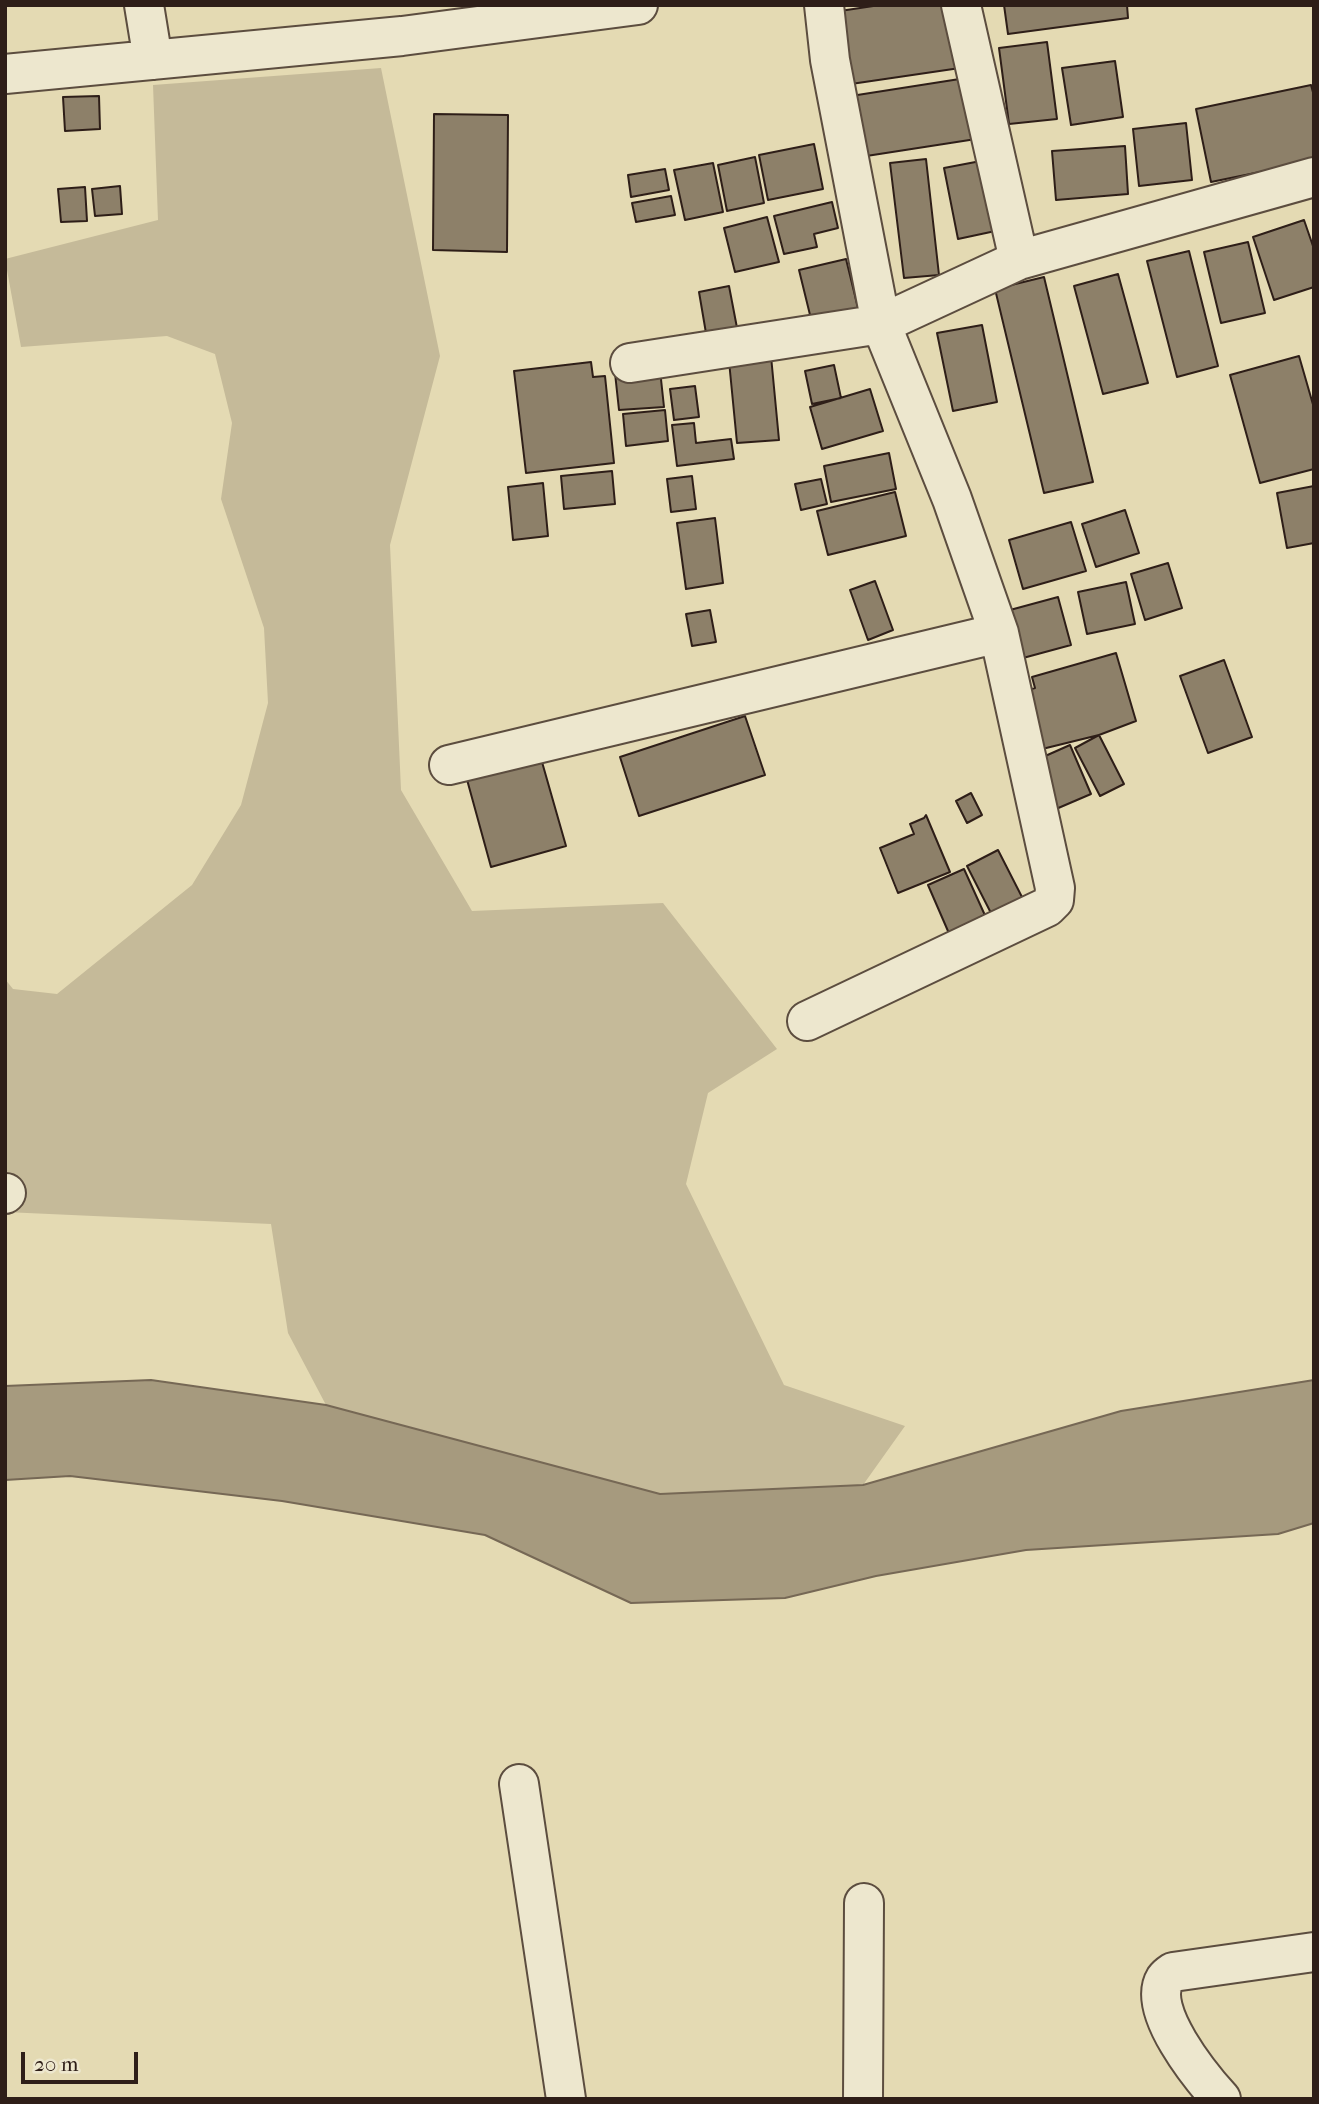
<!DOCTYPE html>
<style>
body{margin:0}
#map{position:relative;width:1319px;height:2104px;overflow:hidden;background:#e4dab3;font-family:"IM FELL French Canon",serif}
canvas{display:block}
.frame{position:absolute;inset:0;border:7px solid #2e1e18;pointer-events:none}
.scale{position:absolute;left:21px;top:2052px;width:117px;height:32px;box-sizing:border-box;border:4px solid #2e1e18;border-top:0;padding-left:9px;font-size:21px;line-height:24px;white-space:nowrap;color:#2e1e18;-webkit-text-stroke:5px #ede7ce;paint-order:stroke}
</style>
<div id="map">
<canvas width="1319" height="2104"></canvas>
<div class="frame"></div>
<div class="scale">20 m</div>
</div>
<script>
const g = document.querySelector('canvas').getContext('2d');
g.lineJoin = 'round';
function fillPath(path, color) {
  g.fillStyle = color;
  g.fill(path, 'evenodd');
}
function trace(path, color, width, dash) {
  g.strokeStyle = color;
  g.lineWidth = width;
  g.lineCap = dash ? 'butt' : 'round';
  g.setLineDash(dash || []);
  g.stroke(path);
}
const green = new Path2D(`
 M381 68 440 356 390 545 401 790 472 911 663 903 777 1049 708 1093 686 1184 784 1385 905 1426 863 1485 659 1494 326 1405 288 1333 271 1224 5 1212V979L13 989 57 994 192 885 241 805 268 703 264 628 221 499 232 423 215 354 167 336 21 347 5 259 158 220 153 85Z`);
const water = new Path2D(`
 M151 1380 326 1405 660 1494 863 1485 1121 1411 1314 1380V1523L1278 1534 1026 1550 876 1576 785 1598 631 1603 485 1535 282 1501 70 1476 5 1480V1386Z`);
const building = new Path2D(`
 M880 5H950L960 68 851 84 840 11Z
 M1004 5H1127L1128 18 1008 34Z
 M1047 42 1057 119 1009 124 999 48Z
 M1115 61 1123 117 1071 125 1062 68Z
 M966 78 976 139 860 157 851 96Z
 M1311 85 1314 96V161L1211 182 1196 109Z
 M99 96 100 129 65 131 63 97Z
 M434 114 508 115 507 252 433 250Z
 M1186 123 1192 180 1139 186 1133 129Z
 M814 144 823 189 768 200 759 155Z
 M1125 146 1128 194 1056 200 1052 151Z
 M755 157 764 203 727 211 718 165Z
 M926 159 939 275 904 278 890 163Z
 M986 160 1000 230 958 239 944 168Z
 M713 163 723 212 685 220 674 170Z
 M665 169 669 190 631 197 628 175Z
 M120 186 122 214 95 216 92 189Z
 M85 187 87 221 61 222 58 189Z
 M671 196 675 215 636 222 632 203Z
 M832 202 838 228 814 234 817 247 784 254 774 216Z
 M767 217 779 262 735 272 724 228Z
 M1304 220 1314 249V287L1274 300 1253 237Z
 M1248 242 1265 313 1221 323 1204 252Z
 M1189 251 1218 366 1177 377 1147 261Z
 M846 259 859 312 812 323 799 270Z
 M1118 274 1148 383 1103 394 1074 286Z
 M1044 277 1093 482 1044 493 995 289Z
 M729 286 738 333 707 339 699 292Z
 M982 325 997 402 953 411 937 333Z
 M771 356 779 440 737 443 729 361Z
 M1299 356 1314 408V469L1260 483 1230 375Z
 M591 362 593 377 605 376 614 463 526 473 514 371Z
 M834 365 841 398 812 404 805 371Z
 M660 370 664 407 619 410 615 373Z
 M695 386 699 417 674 420 670 389Z
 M870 389 883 431 822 449 810 407Z
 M665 410 668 441 626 446 623 414Z
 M694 423 696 443 731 439 734 459 677 466 672 425Z
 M889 453 896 489 831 502 824 466Z
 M612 471 615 504 564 509 561 476Z
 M692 476 696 509 671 512 667 479Z
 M821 479 827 504 801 510 795 484Z
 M543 483 548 536 513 540 508 487Z
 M1314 486V543L1287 548 1277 493Z
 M895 492 906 536 828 555 817 511Z
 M1125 510 1139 553 1096 567 1082 524Z
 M715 518 723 583 686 589 677 523Z
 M1071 522 1086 571 1023 589 1009 540Z
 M1168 563 1182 608 1145 620 1131 574Z
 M875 581 893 630 868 640 850 590Z
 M1126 582 1135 624 1087 634 1078 592Z
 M1058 597 1071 645 1023 658 1010 610Z
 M710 610 716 642 692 646 686 614Z
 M1116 653 1136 721 1099 735 1034 751 1017 693 1035 688 1032 677Z
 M1224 660 1252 737 1208 753 1180 676Z
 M745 716 765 775 639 816 620 757Z
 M1099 735 1124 784 1100 796 1075 748Z
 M1070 745 1091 794 1056 809 1034 761Z
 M540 755 566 846 491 867 466 776Z
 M971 793 982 815 967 823 956 801Z
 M926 815 950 872 898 893 880 848 914 834 910 824 924 818Z
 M998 850 1024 901 993 917 967 866Z
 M964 869 988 922 951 938 928 885Z`);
const minor = new Path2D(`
 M144 5 153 60
 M961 5 1019 260
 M5 74 402 36 638 5
 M630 363 881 324 1019 260 1314 177
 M449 765 999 633
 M807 1021 1047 907 1054 900 1055 888 999 633 952 499 881 324 830 60 824 5
 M5 1194 6 1193
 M519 1784 566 2099
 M863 2099 864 1903
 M1221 2099C1201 2077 1146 2010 1165 1979 1167 1976 1170 1974 1173 1972L1314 1952`);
fillPath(green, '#c5ba99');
fillPath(water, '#a69a7e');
trace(water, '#766855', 2);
fillPath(building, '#8d8069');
trace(building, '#2e1e18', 2);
trace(minor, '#5c4d3f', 42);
trace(minor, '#ede7ce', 38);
</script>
